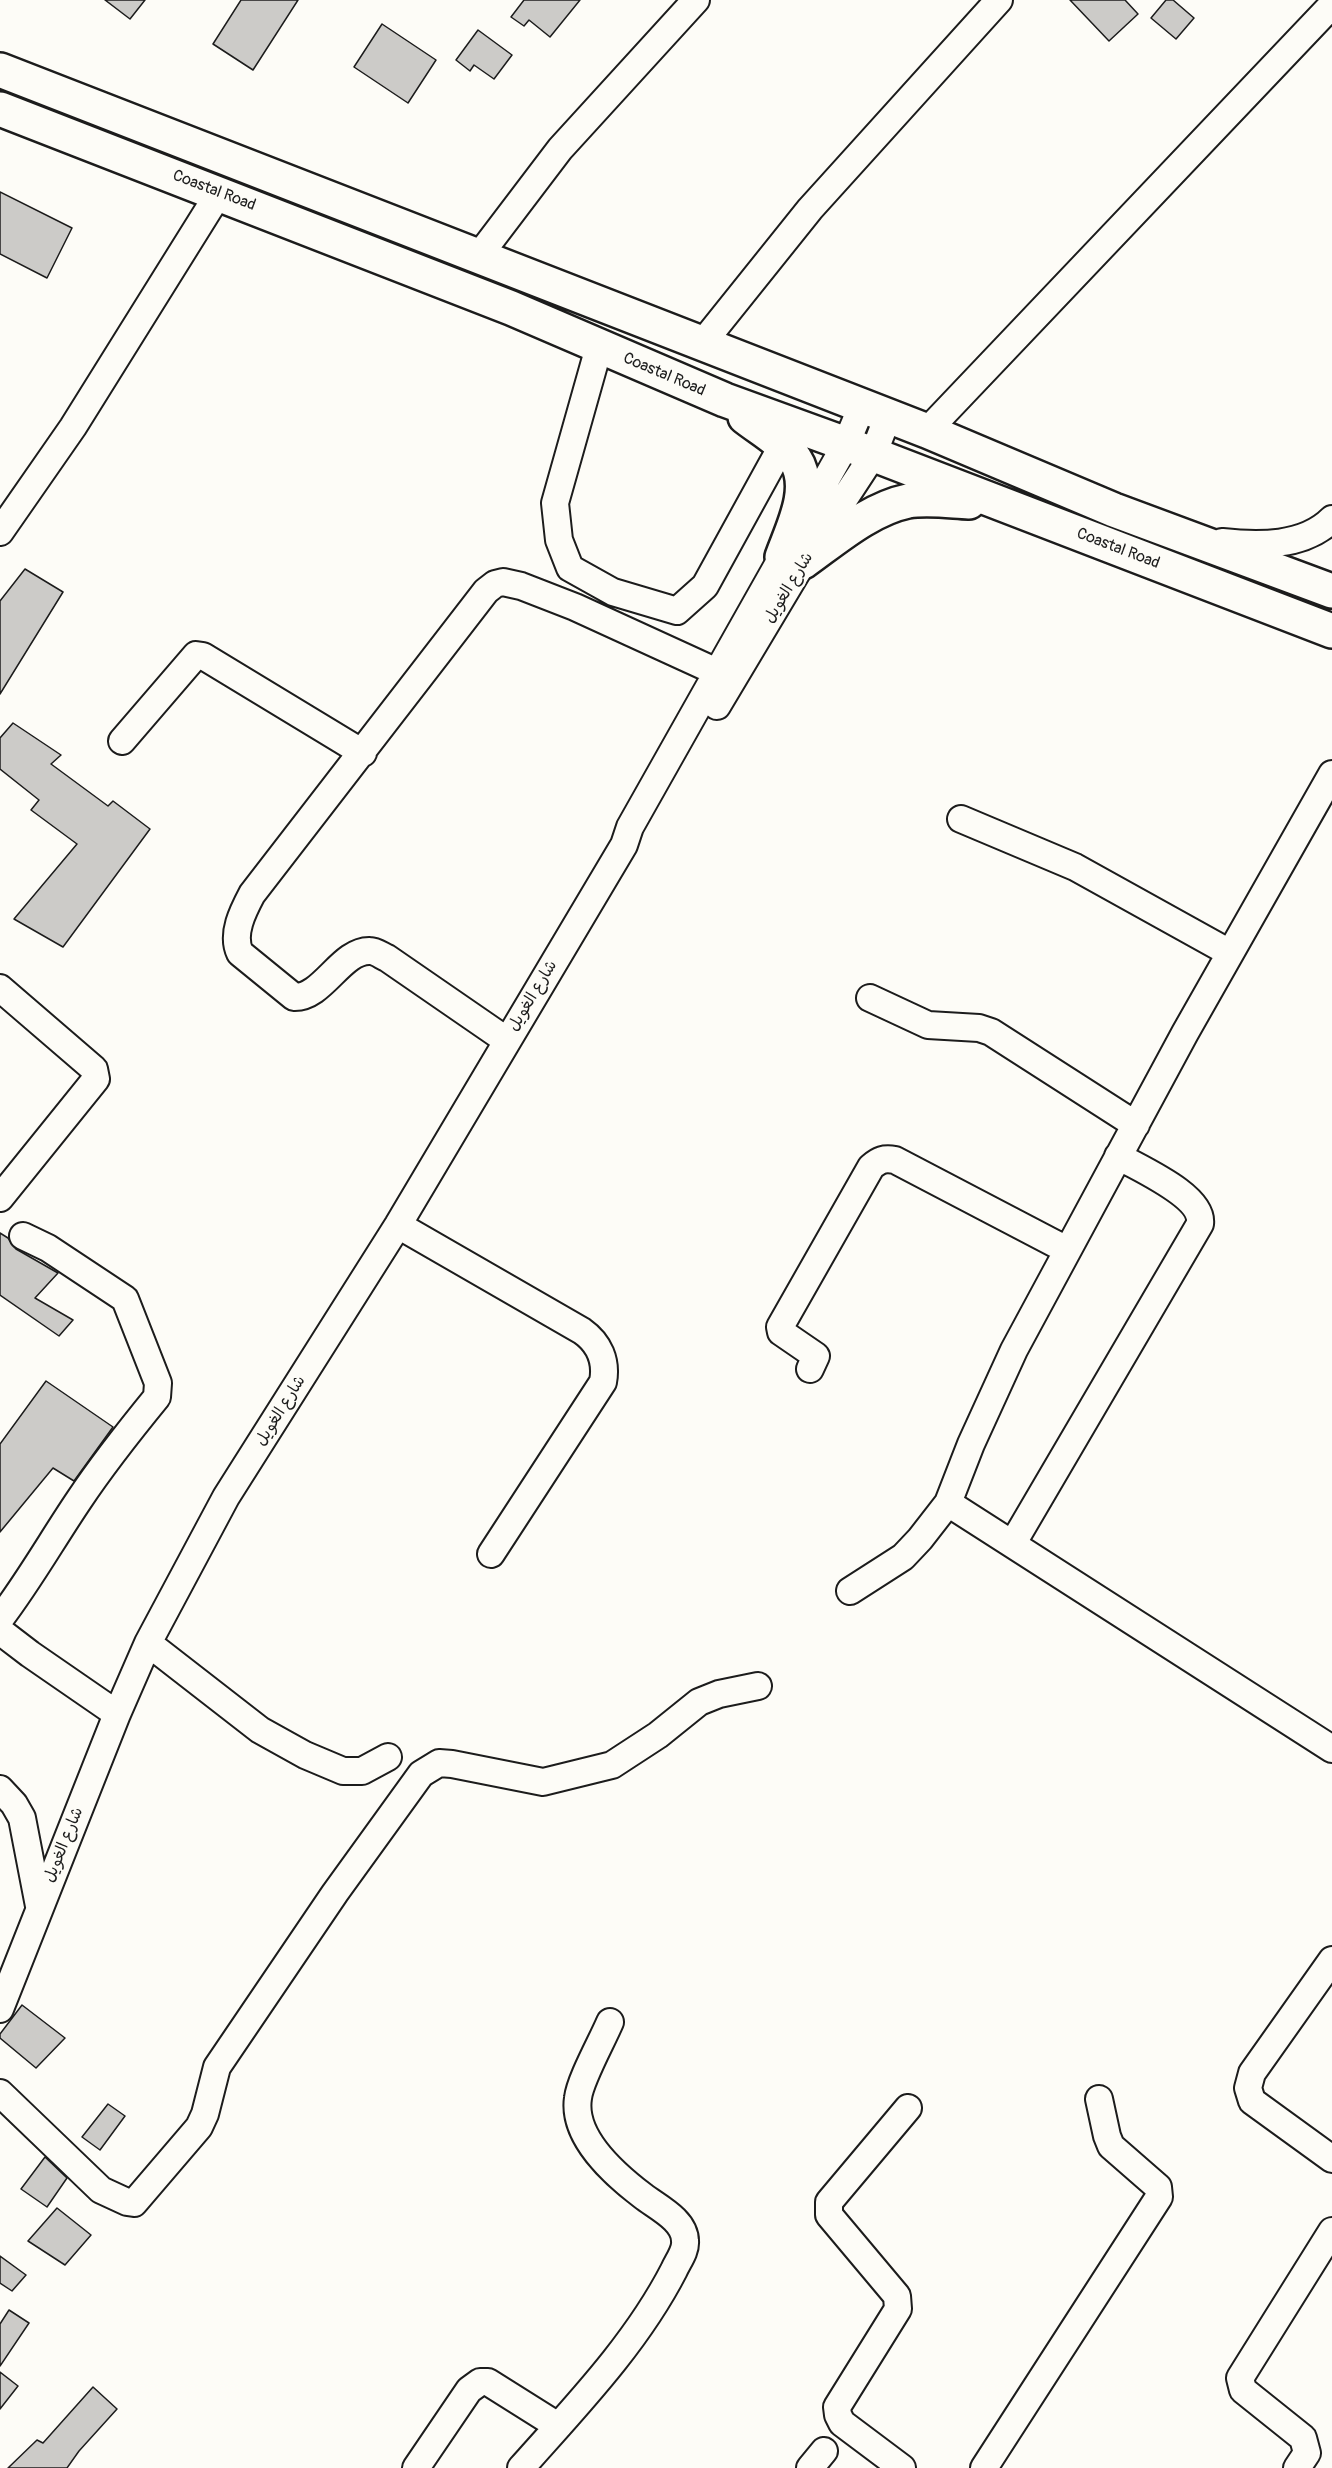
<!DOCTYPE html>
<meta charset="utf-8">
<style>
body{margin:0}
canvas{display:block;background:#fdfcf7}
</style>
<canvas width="1332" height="2468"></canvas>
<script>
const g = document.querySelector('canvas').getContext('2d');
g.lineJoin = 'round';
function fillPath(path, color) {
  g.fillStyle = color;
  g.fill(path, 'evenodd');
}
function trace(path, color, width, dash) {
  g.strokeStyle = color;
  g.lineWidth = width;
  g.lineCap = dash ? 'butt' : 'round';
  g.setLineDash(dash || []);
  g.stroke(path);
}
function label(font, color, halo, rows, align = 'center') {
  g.font = font + ' Pangolin,"Playpen Sans Arabic",sans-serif';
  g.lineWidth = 4.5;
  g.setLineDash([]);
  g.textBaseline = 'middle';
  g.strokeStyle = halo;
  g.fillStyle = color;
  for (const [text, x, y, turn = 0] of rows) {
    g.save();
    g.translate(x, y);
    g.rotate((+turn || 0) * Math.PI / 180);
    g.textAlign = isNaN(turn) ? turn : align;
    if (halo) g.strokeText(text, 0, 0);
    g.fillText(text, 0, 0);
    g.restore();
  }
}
const building = new Path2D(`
 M105 0H145L130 19Z
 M241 0H298L253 70 213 44Z
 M524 0H580L550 37 529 20 524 26 511 17Z
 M1070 0H1125L1138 14 1109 41Z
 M1166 0H1173L1194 18 1176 39 1151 18Z
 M382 24 436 60 408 103 354 67Z
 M478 30 512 55 494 79 474 65 470 71 456 60Z
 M0 192 72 228 47 278 0 254Z
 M25 569 63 592 0 694V601Z
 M13 723 61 755 51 764 108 806 113 801 150 829 63 947 14 919 77 844 31 810 39 800 0 769V738Z
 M0 1233 8 1238 16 1249 58 1273 35 1298 73 1320 59 1336 0 1295Z
 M46 1381 113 1427 74 1481 53 1468 0 1532V1444Z
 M22 2005 65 2038 36 2068 0 2038V2034Z
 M108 2104 125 2116 100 2150 82 2137Z
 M45 2157 67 2178 47 2207 21 2189Z
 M57 2208 91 2235 65 2265 28 2241Z
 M0 2256 26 2275 12 2291 0 2283Z
 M9 2310 29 2323 0 2366V2324Z
 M0 2372 18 2386 0 2409Z
 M93 2387 117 2409 79 2451 67 2468H8L37 2440 43 2443Z`);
const minor = new Path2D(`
 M478 257 560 149 696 0
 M701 345 810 209 999 0
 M599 347 555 503 559 540 570 568 613 592 677 611 705 586 782 446
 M927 431 1332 5
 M0 532 73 427 219 193
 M1222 542C1258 546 1304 547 1332 519
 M717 706 803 562 873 455 888 416
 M122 741 196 655 203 656 363 753
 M1332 774 1185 1033 1014 1350 971 1444 948 1503 1332 1749
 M961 819 1075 867 1230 953
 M0 988 94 1069 96 1079 0 1198
 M870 998 928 1025 979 1028 991 1032 1136 1125
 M506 1040 387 958C382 956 376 951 370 951 341 950 323 998 294 997L240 953C231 934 243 911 252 894L486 591 495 584 503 582 521 586 575 607 717 672
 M398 1225 582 1331C599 1343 607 1361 603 1382L491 1554
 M810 1369 816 1356 781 1332 780 1327 871 1167C879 1160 884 1158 895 1160L1067 1250
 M1013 1543 1200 1224C1204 1196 1140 1169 1118 1156
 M850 1591 903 1557 920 1539 948 1503
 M0 1619C29 1581 52 1540 79 1500 103 1464 130 1430 157 1397L158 1383 125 1299 48 1248 23 1236
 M0 1631 30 1654 117 1714
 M148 1643 260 1730 305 1755 343 1771H362L388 1757
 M0 1789 14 1804 22 1818 39 1906
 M1332 1960 1252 2073 1248 2088 1252 2101 1332 2159
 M0 2009 117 1714 148 1643 226 1497 398 1225 624 845 630 827 846 444 862 406
 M0 2093 101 2190 127 2202 134 2203 199 2127 205 2114 217 2067 335 1893 421 1774 439 1763 452 1764 543 1782 612 1765 658 1735 699 1702 719 1694 758 1686
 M416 2468 469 2390 480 2382H488L558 2426
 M521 2468C576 2406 636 2344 674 2270 678 2261 686 2251 685 2241 685 2220 657 2207 643 2196 614 2174 572 2137 578 2098 580 2080 602 2041 610 2022
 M810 2468 824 2451
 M902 2468 842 2423 838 2415 837 2407 898 2309 897 2296 829 2215V2202L908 2108
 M984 2468 1159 2197 1158 2187 1111 2146 1107 2136 1099 2099
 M1297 2468 1307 2453 1303 2438 1243 2390 1240 2378 1332 2231`);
const highway = new Path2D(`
 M0 70 927 431 1114 510 1332 591
 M0 109 511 308 725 400 846 444 1332 631
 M745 417C760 429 784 442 795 459 814 488 792 529 782 557
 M803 562C834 540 869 509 908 501 928 498 949 501 969 502`);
const streetNames = [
 ["Coastal Road",214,191,21],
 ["Coastal Road",664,375,23],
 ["Coastal Road",1118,549,21],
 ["شارع الغويل",789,588,-59],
 ["شارع الغويل",533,996,-59],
 ["شارع الغويل",281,1411,-58],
 ["شارع الغويل",64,1845,-68]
];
fillPath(building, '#cccbc8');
trace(building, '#1c1c1c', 1.5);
trace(minor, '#1c1c1c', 30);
trace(highway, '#1c1c1c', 38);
trace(minor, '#fdfcf7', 26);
trace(highway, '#fdfcf7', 33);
label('16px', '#1c1c1c', '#fdfcf7', streetNames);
</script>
